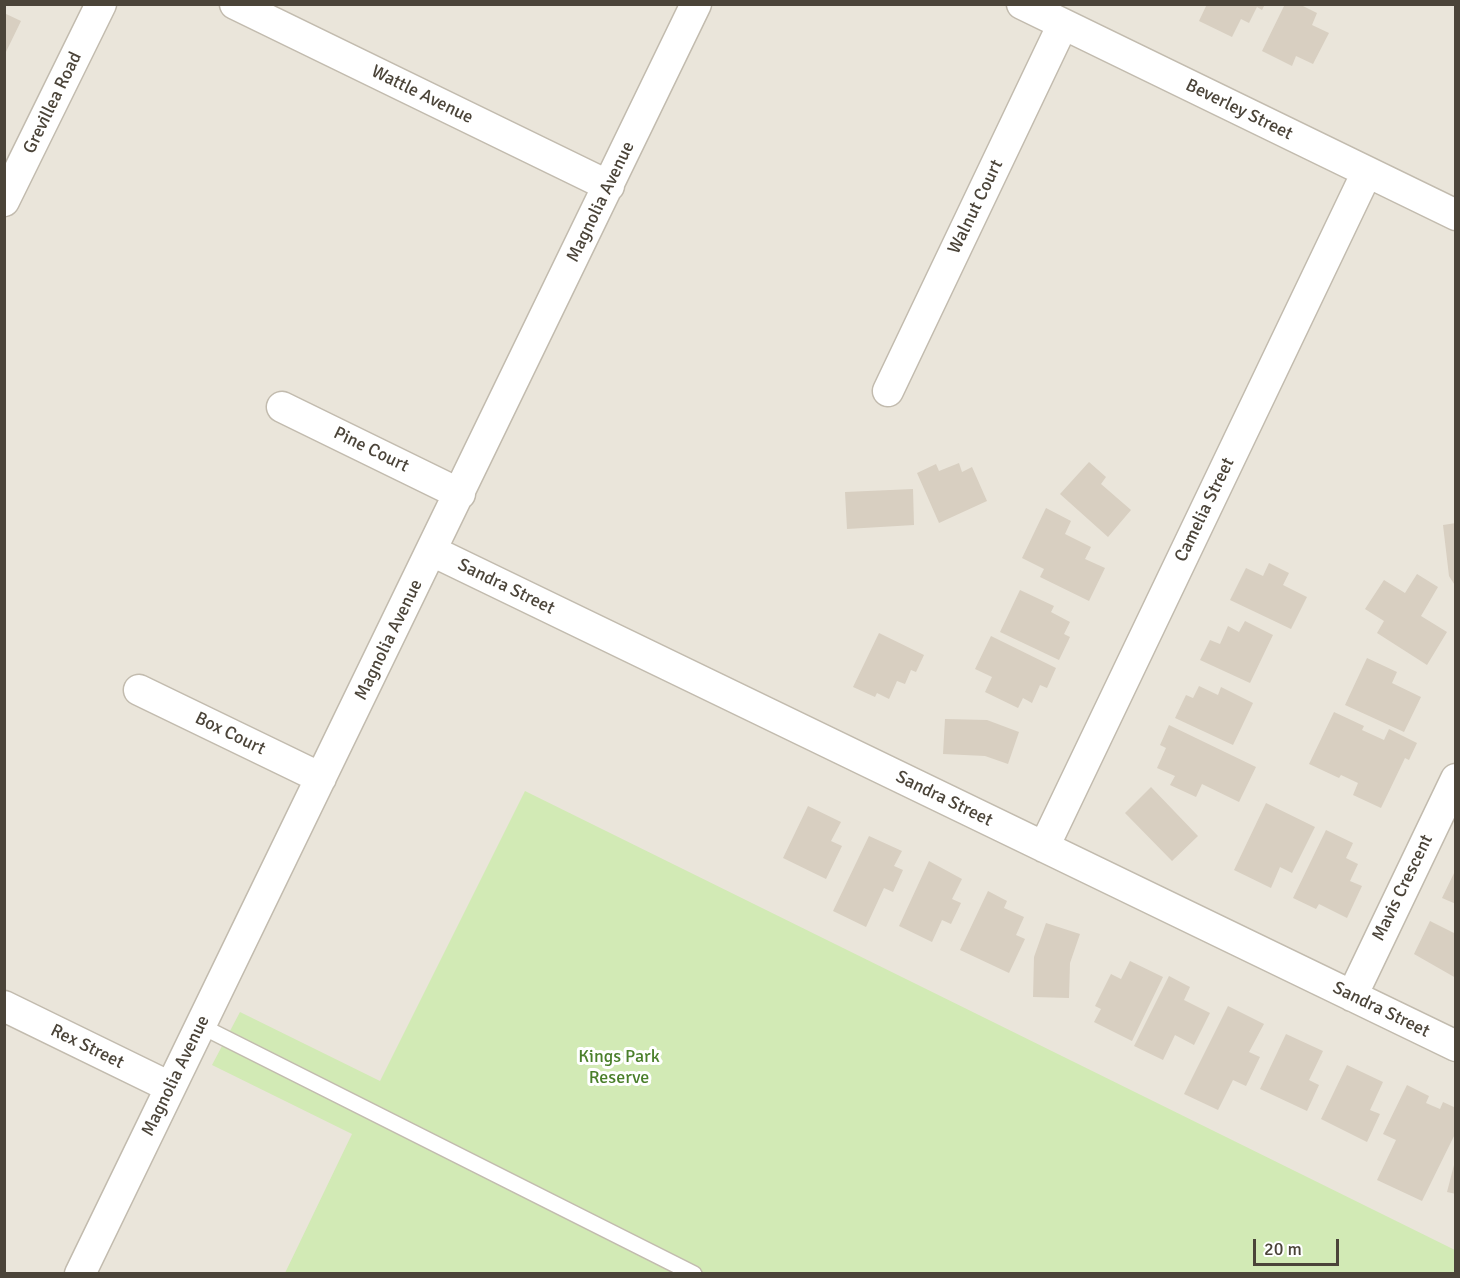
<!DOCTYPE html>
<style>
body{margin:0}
#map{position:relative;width:1460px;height:1278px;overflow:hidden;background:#f6f3ec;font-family:Signika,sans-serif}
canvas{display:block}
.frame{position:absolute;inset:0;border:6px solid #4b4439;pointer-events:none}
.scale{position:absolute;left:1253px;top:1239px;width:86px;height:27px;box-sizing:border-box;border:3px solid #4b4439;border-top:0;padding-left:8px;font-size:18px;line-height:21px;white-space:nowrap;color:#4b4439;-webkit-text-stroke:4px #fff;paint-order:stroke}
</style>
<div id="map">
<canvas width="1460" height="1278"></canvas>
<div class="frame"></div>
<div class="scale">20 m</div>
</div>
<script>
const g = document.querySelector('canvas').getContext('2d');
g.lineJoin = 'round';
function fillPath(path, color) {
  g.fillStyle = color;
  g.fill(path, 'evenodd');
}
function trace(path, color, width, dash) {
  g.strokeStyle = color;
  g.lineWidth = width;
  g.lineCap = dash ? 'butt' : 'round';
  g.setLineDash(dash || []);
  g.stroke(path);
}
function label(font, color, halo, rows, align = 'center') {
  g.font = font + ' Signika,sans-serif';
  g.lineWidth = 6;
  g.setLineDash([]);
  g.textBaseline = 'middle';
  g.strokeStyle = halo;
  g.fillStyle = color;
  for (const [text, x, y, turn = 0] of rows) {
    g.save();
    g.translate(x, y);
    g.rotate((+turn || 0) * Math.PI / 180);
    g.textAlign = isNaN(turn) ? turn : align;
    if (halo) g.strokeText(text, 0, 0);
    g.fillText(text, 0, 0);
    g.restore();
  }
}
const residential = new Path2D(`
 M5 5H1455V1273H5Z`);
const green = new Path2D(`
 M525 791 1455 1250V1273H285L352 1134 212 1065 240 1012 380 1081Z`);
const building = new Path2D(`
 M1207 4H1265L1262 10 1257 7 1249 23 1241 19 1232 37 1199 21Z
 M1285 4H1299L1317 13 1312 25 1329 33 1313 64 1296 56 1292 66 1262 51Z
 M4 13 21 21 4 56Z
 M1089 462 1106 477 1101 484 1131 510 1108 537 1060 494Z
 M959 463 962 472 972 467 987 501 939 523 917 473 936 464 939 471Z
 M913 489 914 525 847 529 845 492Z
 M1046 508 1071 521 1065 534 1091 547 1085 559 1105 568 1089 601 1040 577 1044 569 1022 558Z
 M1456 523V587L1449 576 1443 525Z
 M1269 563 1289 573 1283 585 1307 597 1291 629 1230 600 1246 568 1263 576Z
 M1417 574 1438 587 1421 616 1447 632 1427 665 1377 633 1384 621 1365 609 1384 580 1405 593Z
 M1020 590 1054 606 1051 612 1070 622 1064 634 1070 637 1059 660 1000 632Z
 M1245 621 1273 635 1250 683 1200 660 1210 640 1220 644 1228 626 1239 632Z
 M879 633 924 655 916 672 911 670 905 684 897 681 889 699 877 693 875 697 853 687Z
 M991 636 1056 668 1047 688 1040 685 1032 703 1023 698 1018 708 985 692 992 677 975 669Z
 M1367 658 1397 672 1392 683 1421 697 1404 732 1345 705Z
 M1199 686 1218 695 1221 687 1253 703 1233 745 1175 718 1186 695 1193 698Z
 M1334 712 1364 726 1362 730 1384 740 1389 729 1417 743 1409 760 1405 758 1381 808 1353 795 1358 783 1341 775 1339 778 1309 764Z
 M945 719 987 720 1019 732 1008 764 985 756 943 754Z
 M1169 725 1256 767 1239 802 1202 784 1196 797 1170 785 1175 776 1157 768 1166 748 1160 745Z
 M1151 787 1198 836 1172 861 1125 813Z
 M1266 803 1315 827 1292 873 1280 867 1271 888 1234 870Z
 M808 806 841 822 831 841 842 846 826 879 783 858Z
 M1326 830 1353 843 1346 858 1358 864 1350 881 1362 886 1347 918 1319 904 1316 909 1293 898Z
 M869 836 902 851 894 866 903 870 893 892 884 888 866 927 833 911Z
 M929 861 962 879 952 899 961 903 951 924 942 920 932 942 899 926Z
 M1456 869V904L1442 898Z
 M988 891 1007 901 1004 908 1024 917 1016 935 1025 939 1009 973 960 950Z
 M1430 921 1456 934V978L1414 954Z
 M1046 923 1080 934 1070 963 1069 998 1033 997 1034 957Z
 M1130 961 1163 977 1132 1041 1094 1022 1101 1009 1095 1006 1111 974 1121 979Z
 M1169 976 1190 987 1184 1000 1210 1013 1194 1045 1175 1035 1163 1060 1134 1046Z
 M1228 1006 1264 1024 1249 1052 1260 1057 1246 1086 1233 1080 1218 1110 1184 1094Z
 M1286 1034 1323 1051 1309 1080 1319 1085 1307 1111 1260 1089Z
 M1347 1065 1383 1082 1370 1110 1380 1114 1367 1142 1321 1119Z
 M1407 1085 1429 1096 1426 1103 1440 1109 1443 1102 1456 1108V1132L1422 1201 1377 1180 1396 1140 1383 1134Z
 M1455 1161H1456V1194L1447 1192Z`);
const lane = new Path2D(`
 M201 1026 694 1274`);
const street = new Path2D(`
 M235 4 609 186
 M1022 4 1456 215
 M4 201 101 4
 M888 391 1063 24
 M282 407 460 494
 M432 551 1456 1046
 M139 690 321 778
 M1044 847 1367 172
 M1352 996 1456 779
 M4 1006 170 1087
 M80 1274 696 4`);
const streetNames = [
 ["Wattle Avenue",422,95,26],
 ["Grevillea Road",53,103,-64],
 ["Beverley Street",1239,110,26],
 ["Magnolia Avenue",601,202,-64],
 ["Walnut Court",976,207,-64],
 ["Pine Court",371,450,26],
 ["Camelia Street",1205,510,-64],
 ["Sandra Street",506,587,26],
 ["Magnolia Avenue",389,640,-64],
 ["Box Court",230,734,26],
 ["Sandra Street",944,799,26],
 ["Mavis Crescent",1403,888,-64],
 ["Sandra Street",1381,1010,26],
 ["Rex Street",87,1047,26],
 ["Magnolia Avenue",176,1076,-64]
];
const parkNames = [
 ["Kings Park",619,1057],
 ["Reserve",619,1078]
];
fillPath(residential, '#eae5da');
fillPath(green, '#d2eab5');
fillPath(building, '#d8cfc1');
trace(lane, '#c2bbae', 18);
trace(street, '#c2bbae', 33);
trace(lane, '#fff', 15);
trace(street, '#fff', 30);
label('18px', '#4b4439', '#fff', streetNames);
label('18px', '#4a7f2a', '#fff', parkNames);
</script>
